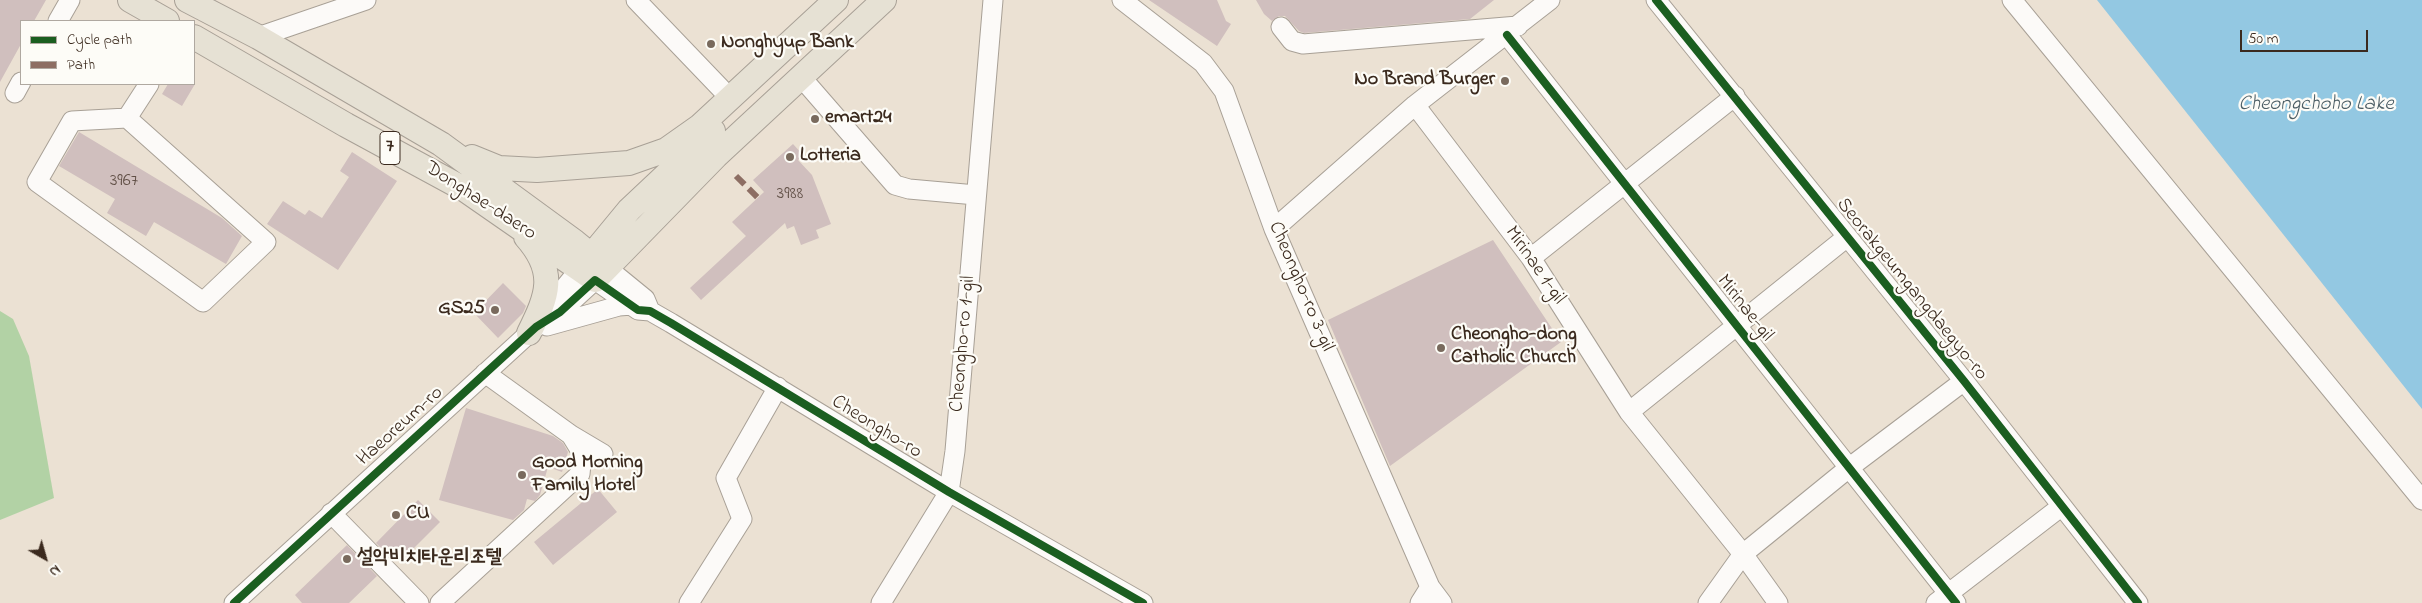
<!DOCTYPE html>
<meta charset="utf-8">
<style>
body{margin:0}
#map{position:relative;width:2422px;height:603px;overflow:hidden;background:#ebe1d3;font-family:"Indie Flower",sans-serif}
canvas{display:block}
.legend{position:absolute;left:20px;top:20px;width:175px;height:65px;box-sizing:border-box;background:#fdfcf7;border:1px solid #afa8a0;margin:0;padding:6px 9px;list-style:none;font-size:15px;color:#3b2a1e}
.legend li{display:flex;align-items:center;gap:10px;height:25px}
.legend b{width:25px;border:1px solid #afa8a0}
.north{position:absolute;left:20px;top:533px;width:50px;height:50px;-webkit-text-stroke:4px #fdfcf7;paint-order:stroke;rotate:142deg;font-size:14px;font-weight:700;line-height:20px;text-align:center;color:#3b2a1e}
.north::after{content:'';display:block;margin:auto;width:18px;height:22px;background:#3b2a1e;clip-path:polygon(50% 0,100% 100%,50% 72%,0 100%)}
.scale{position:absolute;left:2240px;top:30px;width:128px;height:22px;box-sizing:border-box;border:2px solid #3b2a1e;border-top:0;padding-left:6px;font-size:15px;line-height:18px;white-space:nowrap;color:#3b2a1e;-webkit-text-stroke:4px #fdfcf7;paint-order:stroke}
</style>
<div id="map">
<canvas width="2422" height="603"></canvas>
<ul class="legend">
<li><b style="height:6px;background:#1b5e20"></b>Cycle path</li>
<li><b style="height:6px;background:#8d6e63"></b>Path</li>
</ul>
<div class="north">N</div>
<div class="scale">50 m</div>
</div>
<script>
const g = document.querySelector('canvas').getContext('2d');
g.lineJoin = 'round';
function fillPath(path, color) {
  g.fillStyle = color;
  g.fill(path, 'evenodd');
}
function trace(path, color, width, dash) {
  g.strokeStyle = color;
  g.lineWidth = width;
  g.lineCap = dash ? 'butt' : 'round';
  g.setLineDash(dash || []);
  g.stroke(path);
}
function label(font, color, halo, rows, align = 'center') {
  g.font = font + ' "Indie Flower","Poor Story",sans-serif';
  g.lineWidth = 4.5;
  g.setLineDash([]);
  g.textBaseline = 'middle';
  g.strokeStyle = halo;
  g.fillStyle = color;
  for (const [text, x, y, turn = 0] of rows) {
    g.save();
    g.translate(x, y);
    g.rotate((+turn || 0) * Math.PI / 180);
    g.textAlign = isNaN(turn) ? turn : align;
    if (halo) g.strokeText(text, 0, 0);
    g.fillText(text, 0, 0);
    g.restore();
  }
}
const green = new Path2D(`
 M0 311 13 319 29 356 54 498 0 520Z`);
const water = new Path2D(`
 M2097 0H2422V409Z`);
const building = new Path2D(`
 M0 0H46L34 21H21V44L0 82Z
 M1149 0H1217L1226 21 1231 24 1217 46Z
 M1256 0H1494L1470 19 1304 33 1299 31 1285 16H1279L1272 21 1264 14Z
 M168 84H195L182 106 162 94Z
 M79 132 222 218 242 236 226 264 154 222 146 236 107 213 115 199 59 166Z
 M793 144 803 155 798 160 812 175 831 224 816 230 819 238 801 245 794 226 787 229 785 223 701 300 690 288 746 236 732 222 764 192 753 180Z
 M352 152 397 181 338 270 267 224 283 201 305 215 309 210 322 218 349 177 340 171Z
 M1493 240 1561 342 1390 466 1328 320Z
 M503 283 526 306 523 313 498 338 474 313Z
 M466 408 553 436 563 443 568 452 562 472 548 467 540 495 535 501 527 499 524 510 513 520 439 500Z
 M598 489 617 512 553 565 534 542Z
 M418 500 440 522 400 562 396 557 393 560 376 543Z
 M347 545 377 576 349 603H302L295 595Z`);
const minor = new Path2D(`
 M636 0 730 98
 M1122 0 1203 63 1224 91 1274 229 1430 587 1442 603
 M1656 0 1964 381 2138 603
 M2012 0 2422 500
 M58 21 70 0
 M1281 27 1292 41 1303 44 1518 26
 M1507 35 1956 603
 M258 37 366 0
 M801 77 895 185 909 189 976 195
 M15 93 21 82
 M1415 105 1531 258 1629 412 1743 554 1778 603
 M127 118 266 242 203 302 37 182 72 121Z
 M127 118 149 84
 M1274 229 1415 105 1550 0
 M1531 258 1735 96
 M607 268 645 299 650 311
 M546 317 551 304 580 269
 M547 326 619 306 632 305
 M485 373 571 435 603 454
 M1629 412 1847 237
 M331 513 419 603
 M234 603 536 327 560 312 595 280 638 310 650 311 671 323 949 492 1143 603
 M440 603 580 474 582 453 571 435
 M689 603 742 519 726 478 778 387
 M881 603 949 492 955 451 993 0
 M1420 603 1430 587
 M1708 603 1743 554 1850 467 1964 381
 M1936 603 2062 506`);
const major = new Path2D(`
 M130 0 167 21
 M187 0 258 37 441 144 575 242 607 268
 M194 37 346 125 464 189 595 280 716 156 884 0
 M472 157 499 168 537 170 629 163 666 150 700 126 836 0
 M526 237C557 272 548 295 529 333
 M582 267 629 210 713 131`);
const quiet = new Path2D(`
 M736 176 758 198`);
const cycleway = new Path2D(`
 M1656 0 1964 381 2138 603
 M1507 35 1956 603
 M234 603 536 327 560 312 595 280 638 310 650 311 671 323 949 492 1143 603`);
const markers = [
 [711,44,5,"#796a5d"],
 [1505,81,5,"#796a5d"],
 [815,119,5,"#796a5d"],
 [790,157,5,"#796a5d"],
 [495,310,5,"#796a5d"],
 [1441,348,5,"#796a5d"],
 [522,475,5,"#796a5d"],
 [396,515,5,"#796a5d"],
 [347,559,5,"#796a5d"]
];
const numberNames = [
 ["3967",124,182],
 ["3988",790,195]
];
const shields = [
 [390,148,20]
];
const shieldNames = [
 ["7",390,148]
];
const poiNames = [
 ["Nonghyup Bank",721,44],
 ["No Brand Burger",1495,81,"right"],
 ["emart24",825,119],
 ["Lotteria",800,157],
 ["GS25",485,310,"right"],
 ["Cheongho-dong",1451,336],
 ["Catholic Church",1451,359],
 ["Good Morning",532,464],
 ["Family Hotel",532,487],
 ["CU",406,515],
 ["설악비치타운리조텔",357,559]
];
const streetNames = [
 ["Donghae-daero",480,202,33],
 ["Mirinae 1-gil",1534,266,55],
 ["Cheongho-ro 3-gil",1300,287,67],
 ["Seorakgeumgangdaegyo-ro",1911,290,51],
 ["Mirinae-gil",1744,309,52],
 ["Cheongho-ro 1-gil",964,344,-85],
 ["Haeoreum-ro",401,427,-42],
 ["Cheongho-ro",876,428,32]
];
const waterNames = [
 ["Cheongchoho Lake",2316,106]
];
fillPath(green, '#b2d2a5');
fillPath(water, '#93c8e2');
fillPath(building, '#d0bfbe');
trace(minor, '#a8a096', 21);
trace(major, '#a8a096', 26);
trace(minor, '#fcfaf8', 19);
trace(major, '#e6e1d4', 24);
trace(quiet, '#8d6e63', 6, [12, 6]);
trace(cycleway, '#1b5e20', 8);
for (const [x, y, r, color] of markers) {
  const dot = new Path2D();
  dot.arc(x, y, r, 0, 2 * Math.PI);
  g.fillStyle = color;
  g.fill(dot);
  trace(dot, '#fdfcf7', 2);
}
label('18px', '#604f46', null, numberNames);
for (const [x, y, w] of shields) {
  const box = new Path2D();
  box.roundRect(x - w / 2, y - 16.5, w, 33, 4);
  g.fillStyle = '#fdfcf7';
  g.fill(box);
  trace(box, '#3b2a1e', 1);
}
label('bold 19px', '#3b2a1e', null, shieldNames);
label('bold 20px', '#3b2a1e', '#fdfcf7', poiNames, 'left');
label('20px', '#3b2a1e', '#fdfcf7', streetNames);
label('italic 21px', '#4c5e65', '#fdfcf7', waterNames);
</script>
